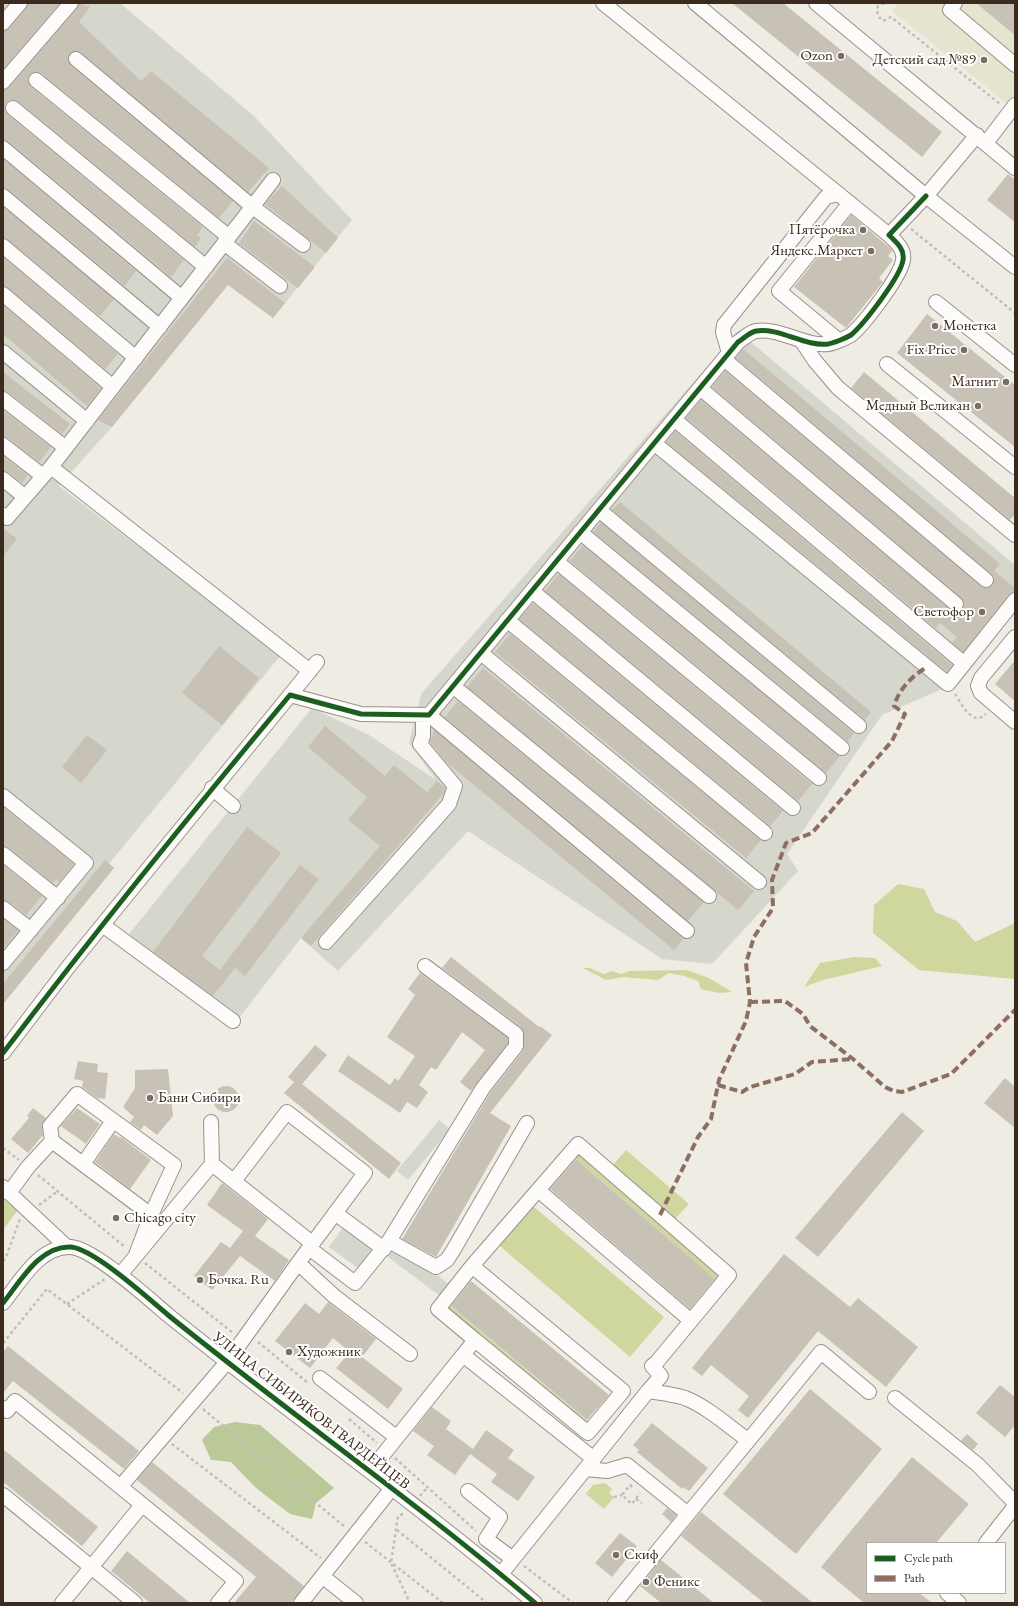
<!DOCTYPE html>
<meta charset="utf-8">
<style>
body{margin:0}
#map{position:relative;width:1018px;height:1606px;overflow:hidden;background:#efece3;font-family:"EB Garamond",serif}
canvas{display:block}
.frame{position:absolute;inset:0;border:4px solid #3b2a1e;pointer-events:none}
.legend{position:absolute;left:866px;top:1542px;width:140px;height:52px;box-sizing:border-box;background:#fff;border:1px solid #b1aaa5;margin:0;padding:5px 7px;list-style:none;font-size:12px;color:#3b2a1e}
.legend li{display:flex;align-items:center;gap:8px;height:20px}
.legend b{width:20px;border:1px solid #b1aaa5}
</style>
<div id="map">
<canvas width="1018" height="1606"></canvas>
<div class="frame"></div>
<ul class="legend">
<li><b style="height:5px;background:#1b5e20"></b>Cycle path</li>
<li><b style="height:5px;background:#8d6e63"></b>Path</li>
</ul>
</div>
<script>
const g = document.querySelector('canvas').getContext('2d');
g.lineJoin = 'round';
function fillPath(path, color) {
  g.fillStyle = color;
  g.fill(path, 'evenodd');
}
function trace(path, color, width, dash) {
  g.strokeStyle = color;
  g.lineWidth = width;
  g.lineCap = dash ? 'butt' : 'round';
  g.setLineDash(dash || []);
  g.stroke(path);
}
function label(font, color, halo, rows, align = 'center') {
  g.font = font + ' "EB Garamond",serif';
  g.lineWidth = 4;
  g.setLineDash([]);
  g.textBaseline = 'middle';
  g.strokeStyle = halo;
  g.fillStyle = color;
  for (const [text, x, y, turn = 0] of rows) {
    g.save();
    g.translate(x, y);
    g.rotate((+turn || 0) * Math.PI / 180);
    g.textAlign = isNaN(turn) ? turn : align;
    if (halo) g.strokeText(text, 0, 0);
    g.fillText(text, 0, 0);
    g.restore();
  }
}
const built = new Path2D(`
 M898 3H1015V110L892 11Z`);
const industrial = new Path2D(`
 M3 3H120L254 116 352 220 273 318 228 285 112 427 59 486 281 655 107 866 114 868 3 1004Z
 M738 331 1015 565V607L947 687 882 715 787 854 798 871 712 964 662 959 468 831 338 971 301 938 239 1018 129 934 312 708 369 735 436 780 409 743 421 694Z
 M439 1120 450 1129 408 1180 397 1171Z
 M344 1226 374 1249 359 1269 329 1247Z
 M397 1245 449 1284 440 1296 388 1257Z`);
const green = new Path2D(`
 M898 884 924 889 935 912 957 921 975 942 1015 923V979L919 970 873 933 874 905Z
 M854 957 875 958 882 966 823 980 804 987 820 963Z
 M583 968H590L604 974 612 971 621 974 629 971 687 970 709 978 732 992 719 993 701 989 698 981 684 976 669 973 658 980 624 977 606 980Z
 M626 1150 689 1204 675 1219 613 1165Z
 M578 1151 720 1275 716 1280 573 1156Z
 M3 1199 17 1211 3 1230Z
 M527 1201 664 1317 630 1357 494 1241Z
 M448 1304 590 1423 587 1427 445 1308Z
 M605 1483 612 1489 609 1493 614 1497 604 1509 586 1494 593 1485Z`);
const forest = new Path2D(`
 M235 1422 260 1425 334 1488 316 1503 312 1519 290 1514 256 1488 231 1462 211 1460 202 1440 214 1427Z`);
const building = new Path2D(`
 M28 3H60L3 69V31L9 29 26 9Z
 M79 3 90 7 79 22 141 81 151 71 269 168 248 192 81 52 77 51 70 53 68 58 71 66 233 201 219 218 41 73 37 72 30 74 28 79 31 87 203 227 197 235 201 238 195 247 18 101 10 100 6 103 5 111 8 115 184 260 171 277 8 141 3 140V90L9 88 77 9Z
 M732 3H783L942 132 922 157Z
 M976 3H1015V35Z
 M3 159 136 271 125 286 8 189 3 188Z
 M1008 174 1015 180V222L987 200Z
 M282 186 338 238 326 253 265 204Z
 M3 207 114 299 100 316 8 240 3 238Z
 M851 215 891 249 892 251 888 256 893 260 879 278 883 282 882 283 846 328 794 287Z
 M254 221 315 267 298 288 239 243Z
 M3 257 118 354 105 369 8 288 3 286Z
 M227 258 285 303 273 318 228 285 112 427 98 420Z
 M3 305 101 388 87 406 3 334Z
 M927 314 1015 385V447L897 353Z
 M743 349 1000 564 994 571 1015 588V592L1008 595 963 652 952 643 957 637 940 623 936 628 686 418 701 400 951 610 958 612 963 609 964 602 961 598 712 387 725 371 981 586 988 588 993 585 994 578 991 574 736 358Z
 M3 372 70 424 62 434 8 392 3 391Z
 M864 372 1015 498V514L1010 520 851 388Z
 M3 410 51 447 39 462 8 438 3 437Z
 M675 431 952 665 947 672 666 442Z
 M3 456 28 475 22 483 8 472 3 471Z
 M620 502 871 712 865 720 612 510Z
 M601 522 854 733 848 742 593 532Z
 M3 528 17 539 3 556Z
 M583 545 840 756 826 773 570 561Z
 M559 574 812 784 798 801 545 591Z
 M533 603 783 811 770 826 519 619Z
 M510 634 761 840 746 858 495 652Z
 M219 646 259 678 222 725 182 693Z
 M1015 660V701L995 684Z
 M483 668 754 891 738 910 467 687Z
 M458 701 704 902 688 921 445 717Z
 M325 726 385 776 394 765 427 792 437 781 445 788 444 793 311 946 301 938 380 846 348 820 367 797 308 747Z
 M434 730 683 939 674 950 446 762 430 742Z
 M87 735 107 750 81 783 62 767Z
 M3 807 74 864 59 882 56 879 53 883 8 847 3 846Z
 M247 827 281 853 202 956 220 970 300 865 319 879 245 976 235 968 213 996 153 952Z
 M105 860 114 868 3 1004V984Z
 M3 865 42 896 26 915 8 901 3 900Z
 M3 919 18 930 3 949Z
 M451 957 539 1027 540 1026 552 1035 490 1113 511 1126 436 1257 402 1239 490 1093 523 1051 524 1046V1034L521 1027 442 968Z
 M420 973 508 1038V1043L471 1091 460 1082 485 1050 462 1032 436 1070 431 1067 419 1085 428 1092 417 1108 407 1102 400 1113 338 1071 348 1055 390 1085 395 1078 398 1081 415 1056 387 1037 415 995 408 989Z
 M315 1045 327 1055 302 1084 401 1163 389 1179 284 1093 294 1082 288 1077Z
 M78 1061 98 1064 97 1072 108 1073 105 1099 97 1098 82 1087 83 1081 74 1079Z
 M168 1069 173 1116 157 1135 144 1125 141 1130 130 1122 134 1117 123 1107 135 1088V1070Z
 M1005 1078 1015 1087V1128L984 1103Z
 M213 1099a13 13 0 1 1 26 0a13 13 0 1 1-26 0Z
 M33 1108 46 1118 42 1124 43 1135 28 1153 11 1139 29 1118 27 1116Z
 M77 1108 100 1124 86 1144 61 1126Z
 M902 1112 924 1131 818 1257 795 1238Z
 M114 1134 120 1138 121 1137 151 1160 130 1189 95 1162Z
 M576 1159 715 1279 690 1309 550 1189Z
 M222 1183 268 1219 255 1236 289 1260 275 1281 240 1256 212 1290 194 1276 221 1242 230 1248 243 1231 207 1205Z
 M784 1254 850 1307 858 1298 918 1347 886 1387 818 1331 748 1418 738 1410 749 1396 711 1365 702 1376 692 1368Z
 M471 1281 609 1395 587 1420 451 1306Z
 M328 1302 376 1339 362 1357 403 1389 388 1409 336 1368 350 1352 333 1338 310 1368 275 1341 305 1303 319 1314Z
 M8 1346 139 1451 124 1469 13 1381 3 1393V1352Z
 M1000 1385 1015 1397V1425L1005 1437 976 1413Z
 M810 1389 882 1449 796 1554 723 1494Z
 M432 1407 451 1421 446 1429 473 1449 486 1430 514 1450 508 1458 535 1477 518 1501 491 1482 497 1474 470 1454 455 1475 427 1455 434 1446 413 1431Z
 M652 1423 708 1468 689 1491 683 1487 682 1489 637 1452 639 1450 633 1445Z
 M967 1434 978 1444 973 1450 961 1441Z
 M3 1449 98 1527 82 1546 3 1482Z
 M912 1457 969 1504 936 1543H867V1593H919L932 1603H864L821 1567Z
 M152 1462 304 1586 291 1603H234L256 1577 137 1480Z
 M667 1508 676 1515 671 1522 662 1514Z
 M701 1512 813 1603H764L681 1536Z
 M620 1533 637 1546 612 1577 595 1563Z
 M127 1551 190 1603H150L111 1571Z
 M661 1560 714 1603H661L640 1586Z`);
const path = new Path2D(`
 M884 3 878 6C876 13 878 17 883 21L891 17 1000 104
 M884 3H889
 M911 229 1015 313
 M955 694C962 704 972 727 986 714
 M3 1148 19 1160
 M38 1175 125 1247
 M39 1205 58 1191
 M3 1261 6 1257 20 1219
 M145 1263 233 1333
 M67 1304 105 1279
 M258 1342 308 1383
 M3 1343 47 1289 183 1393
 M203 1409 345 1527
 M349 1419 377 1443
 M172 1444 321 1558
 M395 1458 476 1531
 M632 1487 630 1485 622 1495 632 1504 640 1493
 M420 1496 428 1487
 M614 1497 622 1495
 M636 1499 642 1503
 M403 1514 398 1516 391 1563 410 1603
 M397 1530 487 1603
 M365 1542 443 1603
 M524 1566 573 1603`);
const minor = new Path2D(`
 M695 3 926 196 1015 267
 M816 3 1015 168
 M955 3 950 10 1015 65
 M3 23 20 3
 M76 59 253 207 303 245
 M36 80 229 237
 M3 82 71 3
 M13 108 206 267
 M986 143 1015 105
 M3 148 182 298
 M3 196 160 327
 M889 235 926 196 977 135
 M224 243 280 286
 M3 246 136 358
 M3 294 113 387
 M936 302 1015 365
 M801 340 815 361 838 388 1015 535
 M838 340 779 291 850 203
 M3 352 87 421
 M729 353 723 332 724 325 826 197 839 194
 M724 359 986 580
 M887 364 1015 467
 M700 388 956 604
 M3 399 66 448
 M674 419 961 661
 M654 443 948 684 1015 600
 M3 445 43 476
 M51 467 310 671
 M3 479 25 497
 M599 510 859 726
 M3 515 7 518 51 467 273 180
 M580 532 842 748
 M556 561 819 778
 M532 591 793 808
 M507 620 765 833
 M1015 637 981 678 978 686 981 693 1015 722
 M481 653 759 882
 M453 686 709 896
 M290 695 361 714 429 715 738 342C743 339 750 332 756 331 779 327 805 347 828 344 834 343 846 338 851 335 864 324 901 276 903 260 905 249 896 242 889 235L603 3
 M429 715 687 931
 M212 788 233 806
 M3 796 86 863 3 963
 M3 854 58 898
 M3 908 31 930
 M104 926 233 1021
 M326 942 449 804 455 786 420 744 423 736V715
 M3 1053 69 966 317 662
 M52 1141 50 1126 77 1094 174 1165 151 1215 136 1255
 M83 1164 113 1121
 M212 1164 312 1243
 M3 1187 67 1247
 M9 1193 28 1167 52 1141 151 1215
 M335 1213 384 1249
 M389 1241 483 1088 516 1046V1034L425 966
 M309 1248 355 1283 389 1241 436 1267 447 1260 454 1249 527 1123
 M298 1263 334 1296 410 1354
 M472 1266 538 1190
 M120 1275 212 1164 211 1122
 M3 1303C20 1282 40 1245 71 1247 94 1249 149 1299 168 1315 289 1413 416 1502 535 1603
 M690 1320 538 1190 578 1144 729 1275 656 1363 652 1366 661 1376 648 1391C661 1393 673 1394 685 1398 708 1407 729 1427 748 1440
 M463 1355 475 1340 588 1433 623 1391 472 1266 438 1309 475 1340
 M320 1378 396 1437
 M895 1398 978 1465 1015 1503
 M3 1408 7 1411 15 1401 236 1581 218 1603
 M586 1469 607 1471 627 1465 688 1514
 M370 1471 463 1355 594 1459
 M121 1486 227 1362 298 1263 365 1173 287 1112 234 1181
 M468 1491 500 1517 486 1539 513 1559
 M3 1495 135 1603
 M986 1543 1015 1506
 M501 1574 648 1391
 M322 1576 356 1603
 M947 1593 959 1603
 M62 1603 142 1505
 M301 1603 392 1488
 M615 1603 821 1352 869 1392`);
const quiet = new Path2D(`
 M750 1002 785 1001 803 1014 810 1026 853 1059 885 1087 894 1091 902 1092 951 1074 1015 1010
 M718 1085 742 1092 750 1087 795 1074 812 1062 853 1059
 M660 1215 698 1137 711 1119 719 1080 746 1021 750 1002 746 963 754 937 773 908 772 880 786 843 812 833 892 741 905 714 894 706C899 689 912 676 927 667`);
const cycleway = new Path2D(`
 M3 1053C96 931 192 812 290 695L361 714 429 715 738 342C743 339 750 332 756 331 779 327 805 347 828 344 834 343 846 338 851 335 864 324 901 276 903 260 905 249 896 242 889 235L926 196
 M3 1303C20 1282 40 1245 71 1247 94 1249 149 1299 168 1315 289 1413 416 1502 535 1603`);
const markers = [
 [841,56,4,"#7a6e63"],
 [984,60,4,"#7a6e63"],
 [863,230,4,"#7a6e63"],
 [871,251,4,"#7a6e63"],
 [935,326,4,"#7a6e63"],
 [964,350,4,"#7a6e63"],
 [1006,382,4,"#7a6e63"],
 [978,406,4,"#7a6e63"],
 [982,612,4,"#7a6e63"],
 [150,1098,4,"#7a6e63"],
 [116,1218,4,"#7a6e63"],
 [200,1280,4,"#7a6e63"],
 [289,1352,4,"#7a6e63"],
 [616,1555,4,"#7a6e63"],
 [646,1582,4,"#7a6e63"]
];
const poiNames = [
 ["Ozon",833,56],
 ["Детский сад №89",976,60],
 ["Пятёрочка",855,230],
 ["Яндекс.Маркет",863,251],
 ["Монетка",943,326,"left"],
 ["Fix Price",956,350],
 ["Магнит",998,382],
 ["Медный Великан",970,406],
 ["Светофор",974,612],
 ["Бани Сибири",158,1098,"left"],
 ["Chicago city",124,1218,"left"],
 ["Бочка. Ru",208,1280,"left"],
 ["Художник",297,1352,"left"],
 ["Скиф",624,1555,"left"],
 ["Феникс",654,1582,"left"]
];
const streetNames = [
 ["УЛИЦА СИБИРЯКОВ-ГВАРДЕЙЦЕВ",311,1411,38]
];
fillPath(built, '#e5e4ce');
fillPath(industrial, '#d6d7cc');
fillPath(green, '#cfd69e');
fillPath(forest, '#bbc898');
fillPath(building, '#c8c1b5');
trace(minor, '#96928c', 16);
trace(path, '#c0bebc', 2.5, [3, 3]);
trace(minor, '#fdfcfb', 14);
trace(quiet, '#8d6e63', 4, [8, 4]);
trace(cycleway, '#1b5e20', 5);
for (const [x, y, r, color] of markers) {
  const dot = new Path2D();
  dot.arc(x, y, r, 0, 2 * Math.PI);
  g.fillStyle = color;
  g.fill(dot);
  trace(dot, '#fff', 1.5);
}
label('15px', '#3b2a1e', '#fff', poiNames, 'right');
label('15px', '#3b2a1e', '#fff', streetNames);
</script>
